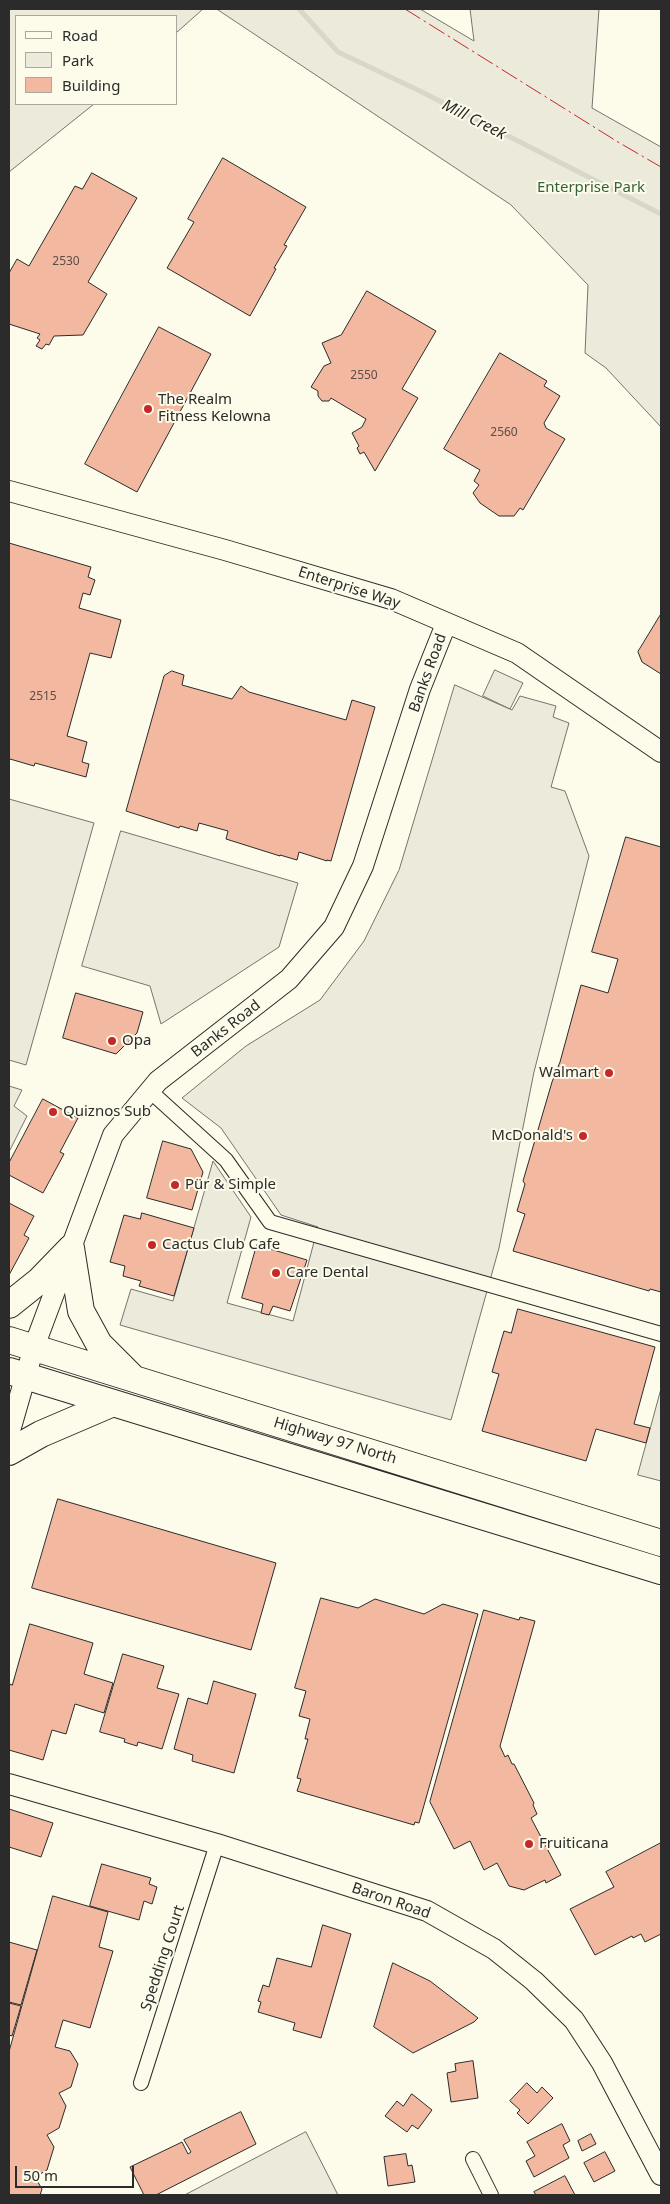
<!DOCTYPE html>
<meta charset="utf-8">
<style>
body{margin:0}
#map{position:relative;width:670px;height:2204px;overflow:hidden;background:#fdfbea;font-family:"Noto Sans",sans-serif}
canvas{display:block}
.frame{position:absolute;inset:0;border:10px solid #2b2b2b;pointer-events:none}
.legend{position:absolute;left:15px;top:15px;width:162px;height:90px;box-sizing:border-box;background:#fdfbea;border:1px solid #a9a89e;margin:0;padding:6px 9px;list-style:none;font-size:15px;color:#2b2b2b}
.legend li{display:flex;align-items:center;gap:10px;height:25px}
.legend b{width:25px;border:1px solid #a9a89e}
.scale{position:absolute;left:15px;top:2166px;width:119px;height:22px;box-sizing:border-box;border:2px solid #2b2b2b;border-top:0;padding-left:6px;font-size:15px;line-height:18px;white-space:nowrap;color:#2b2b2b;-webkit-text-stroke:4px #fdfbea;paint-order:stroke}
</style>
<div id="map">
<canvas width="670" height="2204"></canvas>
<div class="frame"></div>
<ul class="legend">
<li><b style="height:6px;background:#fdfbea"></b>Road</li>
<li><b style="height:14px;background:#ecebdb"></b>Park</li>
<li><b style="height:14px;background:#f2b8a0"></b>Building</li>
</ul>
<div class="scale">50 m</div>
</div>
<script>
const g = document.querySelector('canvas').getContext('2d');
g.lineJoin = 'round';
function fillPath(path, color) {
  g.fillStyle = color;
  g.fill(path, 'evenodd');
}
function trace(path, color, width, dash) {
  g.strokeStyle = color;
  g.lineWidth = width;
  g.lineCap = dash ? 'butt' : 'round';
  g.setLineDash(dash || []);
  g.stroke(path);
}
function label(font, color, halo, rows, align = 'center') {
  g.font = font + ' "Noto Sans",sans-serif';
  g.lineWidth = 4;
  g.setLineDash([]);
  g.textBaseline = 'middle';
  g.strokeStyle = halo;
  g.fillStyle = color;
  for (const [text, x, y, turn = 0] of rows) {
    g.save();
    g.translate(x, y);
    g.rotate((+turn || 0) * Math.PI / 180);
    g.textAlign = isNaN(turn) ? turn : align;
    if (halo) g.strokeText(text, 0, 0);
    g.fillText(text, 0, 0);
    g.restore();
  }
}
const green = new Path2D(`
 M9 9H203L176 33V16H16V104H94L9 172Z
 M217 9H420L474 41 470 9H599L592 108 661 147V427L606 368 585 353 588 285 511 205Z
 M495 670 523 683 510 709 483 696Z
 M306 2132 338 2195H185Z`);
const parking = new Path2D(`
 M455 685 512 710 520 696 556 706 553 717 569 723 551 787 565 791 589 856 534 1072 499 1248 451 1420 120 1325 131 1289 173 1301 213 1161 251 1217 227 1303 293 1321 318 1227 281 1215 221 1128 182 1098 246 1046 320 1000 364 941 399 870Z
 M9 799 94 823 26 1065 9 1060Z
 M121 831 298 883 279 947 161 1024 150 986 82 966Z
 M9 1086 22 1090 14 1106 27 1116 9 1152Z
 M661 1389V1481L638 1475Z`);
const stream = new Path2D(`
 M299 9 338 52 422 92 661 214`);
const building = new Path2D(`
 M223 158 306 207 284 245 287 246 274 268 276 269 250 316 167 268 194 222 188 219Z
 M92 173 137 198 88 282 107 294 83 335 54 336 49 345 46 344 42 349 36 346 40 340 37 338 40 334 9 324V273L17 259 29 266 75 186 82 189Z
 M367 291 436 331 402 389 418 398 375 471 364 452 360 454 357 448 359 446 352 433 362 427 366 419 331 398 329 401H322L318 396V391L311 387 324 366 331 363 322 343 341 335Z
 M159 327 211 354 137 492 85 464Z
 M500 353 547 381 544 386 560 396 544 423 546 428 565 439 523 510 520 508 514 516H499L480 503 473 493 479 485 474 481 480 470 444 449Z
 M9 543 91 567 88 577 95 580 90 595 83 593 79 608 121 620 111 658 90 653 67 736 87 742 82 762 89 764 86 777 35 763 34 766 10 759 9 762Z
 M661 614V674L642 662 638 652Z
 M172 671 184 675 182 685 232 699 241 686 249 692 346 720 352 700 375 707 331 861 327 860V861L299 852 297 860 280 855V856L226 839 228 831 199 823 197 831 180 826 179 828 126 811 164 676Z
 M626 837 661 847V1292L650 1289 649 1291 513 1251 525 1214 517 1211 525 1184 523 1181 552 1082 560 1062 581 985 608 993 618 959 592 952Z
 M76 993 143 1012 137 1033 116 1054 63 1038Z
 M43 1099 78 1118 60 1152 64 1154 43 1193 9 1175V1163Z
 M163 1141 191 1149 203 1172 192 1210 147 1198Z
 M9 1203 34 1216 24 1235 29 1238 9 1275Z
 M142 1213 194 1228 174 1296 139 1286 141 1281 123 1276 125 1266 110 1262 124 1215 140 1219Z
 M257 1245 307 1260 290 1311 273 1306 269 1315 261 1313 263 1304 242 1298Z
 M518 1309 655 1347 634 1424 650 1428 646 1443 596 1429 586 1461 482 1431 499 1374 492 1372 504 1331 511 1333Z
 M58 1499 276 1563 251 1650 32 1588Z
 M321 1598 358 1608 375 1599 424 1614 443 1604 478 1614 419 1823 415 1822 414 1825 297 1791 301 1779 297 1778 308 1739H305L310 1719 299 1716 306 1691 295 1688Z
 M484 1610 519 1620 520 1617 535 1621 500 1746 505 1757 508 1755 512 1764H514L534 1803 533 1805 537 1814 531 1818 561 1875 546 1883 545 1880 524 1890 509 1886 497 1863 484 1870 470 1841 454 1849 430 1802Z
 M30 1624 93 1643 84 1674 113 1683 104 1713 75 1704 66 1734 52 1730 43 1760 9 1750V1688L10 1684 12 1685Z
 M123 1654 164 1666 157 1688 179 1694 162 1749 138 1742 137 1746 124 1742 125 1739 100 1732Z
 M214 1681 256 1694 234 1773 192 1761 193 1755 174 1749 188 1698 207 1704Z
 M9 1809 53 1823 41 1857 9 1847Z
 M661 1843V1934L645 1942 641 1934 633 1938 632 1936 595 1955 570 1909 614 1887 606 1872Z
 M102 1864 151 1878 149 1884 157 1887 152 1904 144 1901 139 1920 90 1906Z
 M53 1896 108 1912 99 1947 113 1951 90 2028 63 2020 55 2047 70 2051 78 2064 71 2087 59 2093 66 2106 59 2128 47 2135 54 2147 47 2170 35 2177 42 2189 40 2195H9V2052Z
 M323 1925 351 1934 321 2038 293 2030 295 2023 258 2012 261 2002 258 2001 263 1985 269 1987 277 1958 311 1967Z
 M9 1942 37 1950 21 2005 9 2002Z
 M393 1963 430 1981 478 2018 474 2022 413 2053 374 2027Z
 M9 2003 21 2006 12 2036 9 2035Z
 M473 2061 478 2098 451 2102 447 2073 456 2071 455 2064Z
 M527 2083 537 2093 542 2087 553 2098 528 2124 517 2113 520 2110 510 2101Z
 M412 2094 432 2110 418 2129 412 2125 407 2132 385 2116 397 2101 403 2106Z
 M241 2112 256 2144 156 2195H144L130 2167 182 2142 188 2154 191 2152 184 2140Z
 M562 2124 570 2141 563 2145 569 2158 534 2177 526 2161 535 2156 527 2142Z
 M591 2134 596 2144 582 2151 578 2141Z
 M605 2152 615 2171 594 2182 584 2163Z
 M406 2154 408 2166 412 2165 415 2182 388 2186 384 2157Z
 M565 2176 575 2195H536L534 2192Z`);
const street = new Path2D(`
 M150 1091 226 1160 270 1222 661 1334
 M141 2083 217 1844
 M473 2159 491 2195`);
const secondary = new Path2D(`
 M9 491 225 550 391 599 517 653 661 752
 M9 1434 34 1347 113 1135 158 1081 289 979 334 927 363 866 420 689 446 624
 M9 1784 217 1844 427 1911 494 1949 534 1981 574 2020 602 2063 661 2175`);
const highway = new Path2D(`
 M71 1248 81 1311 99 1344 131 1376
 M9 1305 39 1281 71 1248
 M9 1340 661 1543
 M9 1371 661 1571
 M9 1452 41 1434 111 1404`);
const power = new Path2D(`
 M405 9 618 142 661 167`);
const markers = [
 [148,409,5,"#c62828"],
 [112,1041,5,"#c62828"],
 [609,1073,5,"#c62828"],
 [53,1112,5,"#c62828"],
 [583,1136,5,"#c62828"],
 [175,1185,5,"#c62828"],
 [152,1245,5,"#c62828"],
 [276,1273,5,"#c62828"],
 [529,1844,5,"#c62828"]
];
const numberNames = [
 ["2530",66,262],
 ["2550",364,376],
 ["2560",504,433],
 ["2515",43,697]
];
const parkNames = [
 ["Enterprise Park",591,188]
];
const poiNames = [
 ["The Realm",158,400],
 ["Fitness Kelowna",158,417],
 ["Opa",122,1041],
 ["Walmart",599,1073,"right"],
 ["Quiznos Sub",63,1112],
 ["McDonald's",573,1136,"right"],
 ["Pür & Simple",185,1185],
 ["Cactus Club Cafe",162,1245],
 ["Care Dental",286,1273],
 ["Fruiticana",539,1844]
];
const streetNames = [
 ["Enterprise Way",349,588,18],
 ["Banks Road",428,673,-70],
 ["Banks Road",226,1029,-38],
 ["Highway 97 North",335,1441,17],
 ["Baron Road",391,1901,19],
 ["Spedding Court",163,1958,-72]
];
const waterNames = [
 ["Mill Creek",474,120,27]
];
fillPath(green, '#ecebdb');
trace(green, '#74746e', 1);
fillPath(parking, '#eceadb');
trace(parking, '#74746e', 1);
trace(stream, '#d8d7c9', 5);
fillPath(building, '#f2b8a0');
trace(building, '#2b2b2b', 1);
trace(street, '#2b2b2b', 16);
trace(secondary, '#2b2b2b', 22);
trace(highway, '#2b2b2b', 28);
trace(street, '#fdfbea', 14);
trace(secondary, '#fdfbea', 20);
trace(highway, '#fdfbea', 26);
trace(power, '#c62828', 1, [18, 4, 2.5, 4]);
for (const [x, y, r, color] of markers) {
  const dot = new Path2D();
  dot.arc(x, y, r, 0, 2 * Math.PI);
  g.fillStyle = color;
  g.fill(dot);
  trace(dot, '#fdfbea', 2);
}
label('12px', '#5d4e48', null, numberNames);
label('15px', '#34623c', '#fdfbea', parkNames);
label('15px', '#2b2b2b', '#fdfbea', poiNames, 'left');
label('15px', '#2b2b2b', '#fdfbea', streetNames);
label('italic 16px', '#2b2b2b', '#fdfbea', waterNames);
</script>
